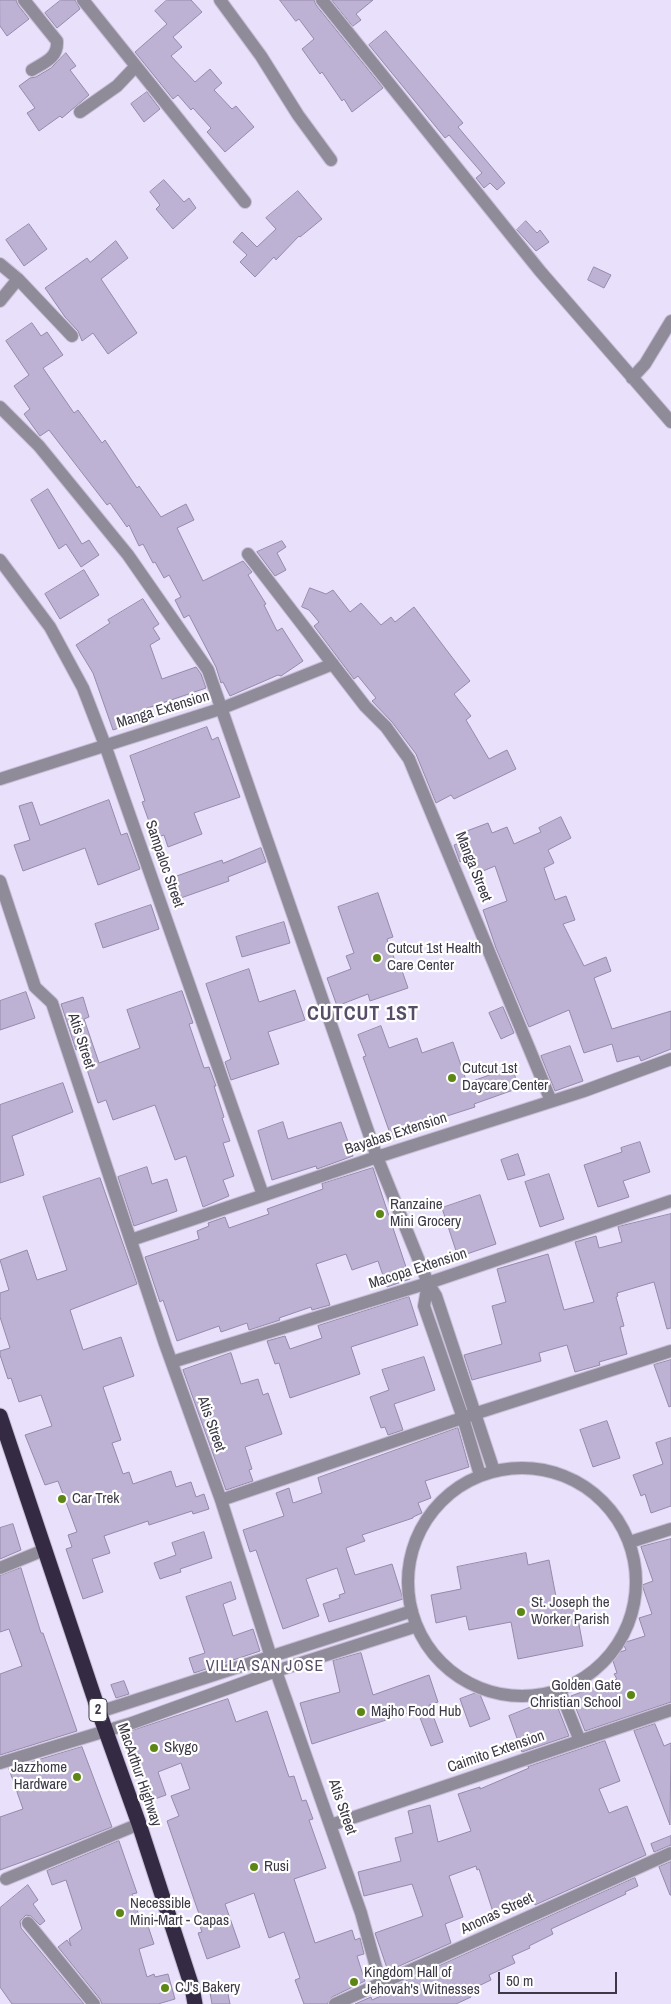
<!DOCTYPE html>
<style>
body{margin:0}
#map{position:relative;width:671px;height:2004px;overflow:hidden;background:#e9e0fb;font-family:"Archivo Narrow",sans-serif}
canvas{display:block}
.scale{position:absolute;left:498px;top:1972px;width:119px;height:22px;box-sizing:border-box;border:2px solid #3d3846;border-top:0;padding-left:6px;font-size:15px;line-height:18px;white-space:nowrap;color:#3d3846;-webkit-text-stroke:4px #fff;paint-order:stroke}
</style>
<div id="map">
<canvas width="671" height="2004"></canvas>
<div class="scale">50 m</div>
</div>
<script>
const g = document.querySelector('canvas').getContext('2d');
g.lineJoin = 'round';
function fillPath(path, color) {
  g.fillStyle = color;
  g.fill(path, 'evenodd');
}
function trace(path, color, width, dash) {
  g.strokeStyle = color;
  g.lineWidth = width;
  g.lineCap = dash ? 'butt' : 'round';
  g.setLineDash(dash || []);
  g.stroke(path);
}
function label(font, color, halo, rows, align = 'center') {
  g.font = font + ' "Archivo Narrow",sans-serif';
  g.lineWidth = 4.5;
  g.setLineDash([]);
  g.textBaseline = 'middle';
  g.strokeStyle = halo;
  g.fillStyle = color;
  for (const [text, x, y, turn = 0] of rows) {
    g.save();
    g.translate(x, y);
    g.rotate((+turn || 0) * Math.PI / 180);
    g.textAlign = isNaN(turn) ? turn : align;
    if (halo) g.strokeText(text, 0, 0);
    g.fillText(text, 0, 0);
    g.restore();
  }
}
const building = new Path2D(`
 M0 0H16L18 5 29 19 7 36 0 26Z
 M61 0H75L80 9 57 28 45 13Z
 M167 0H191L202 12 173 37 182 47 171 56 195 82 210 69 222 83 214 90 232 109 236 106 254 127 225 152 207 132 211 128 193 108 191 110 178 95 173 99 135 52 167 24 155 11Z
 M280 0H314L316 5 383 88 352 112 344 99 342 101 322 72 320 74 302 49 314 39 299 19 296 21Z
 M332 0H373L356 14 361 20 353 26Z
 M386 31 463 123 458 127 505 183 497 190 490 183 484 188 476 178 482 173 449 135 445 138 369 45Z
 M66 53 76 66 70 70 89 95 62 118 60 116 39 131 27 113 35 108 19 86 30 78 36 77 51 68Z
 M147 92 160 109 144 122 131 104Z
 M164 180 184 202 189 198 196 208 173 229 156 209 160 205 150 192Z
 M298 191 322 219 300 237 299 236 276 260 274 257 255 277 240 262 247 255 233 242 242 232 257 247 276 229 266 218Z
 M526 221 537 233 540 230 549 242 536 251 517 230Z
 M29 224 47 249 24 266 6 240Z
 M116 241 128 258 101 279 137 333 108 354 93 333 82 341 78 331 65 317 45 288 87 258 90 262Z
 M594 267 611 275 604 288 588 280Z
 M32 323 41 336 47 332 63 355 43 368 74 413 78 410 102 443 105 440 137 488 139 486 161 517 186 504 194 520 177 528 203 581 243 561 252 572 248 575 266 604 264 605 277 631 282 628 303 661 281 676 278 675 230 696 223 682 221 683 216 667 189 615 184 618 175 600 181 597 169 575 164 578 155 562 153 563 143 544 139 546 129 525 127 527 110 503 107 505 49 430 40 436 24 414 30 409 14 386 29 375 6 341Z
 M48 489 82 544 89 540 99 555 81 567 66 544 59 549 31 500Z
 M282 541 286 547 277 553 286 570 275 576 257 552Z
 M84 570 99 595 60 619 45 594Z
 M310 588 326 594 333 590 350 612 361 603 381 625 391 617 395 622 414 607 470 681 454 694 471 716 466 720 489 759 507 750 516 769 454 799 451 795 436 803 416 754 392 722 372 701 376 698 358 676 354 679 314 626 319 622 309 610 302 607Z
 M143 599 159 624 153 628 160 639 150 645 162 679 196 667 201 674 206 688 142 710 145 719 113 730 93 673 76 645 110 623 108 620Z
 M207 727 212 740 218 737 240 797 194 813 202 834 168 847 164 835 155 838 142 802 145 801 130 756Z
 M109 800 121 835 127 833 140 869 98 885 85 848 23 871 14 845 30 840 19 806 32 802 40 825Z
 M561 817 571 838 548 850 554 863 544 868 555 900 566 896 575 920 563 924 584 966 606 957 611 971 594 978 612 1029 671 1011V1049L641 1061 639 1056 617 1062 612 1044 584 1053 569 1010 529 1027 496 948 483 910 507 901 495 866 476 874 469 858 460 862 454 845 467 840 464 832 488 823 492 833 507 827 514 844 541 832 539 828Z
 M261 848 266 862 228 877 229 881 178 899 171 878 222 860 223 863Z
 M378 893 393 937 387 939 397 966 400 965 408 988 370 1001 368 994 337 1006 327 978 351 969 346 956 354 953 338 907Z
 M151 905 159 929 103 948 95 924Z
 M284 922 290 943 242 957 236 937Z
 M249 969 259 1002 295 990 305 1020 268 1032 279 1064 231 1080 225 1062 231 1059 206 984Z
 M182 991 193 1023 189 1024 204 1068 209 1067 216 1086H214L224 1117 222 1118 230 1141 223 1143 234 1176 223 1180 229 1196 203 1207 186 1156 175 1160 155 1105 113 1120 106 1100 98 1103 80 1048 76 1050 61 1004 83 997 89 1017 84 1019 99 1063 140 1048 127 1010Z
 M26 992 35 1018 0 1030V1001Z
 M503 1007 514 1033 501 1039 489 1013Z
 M381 1026 389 1048 417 1038 422 1053 453 1042 467 1083 512 1067 519 1088 474 1104 475 1107 444 1117 445 1120 392 1139 363 1057 366 1056 358 1035Z
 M570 1046 583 1081 555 1091 541 1056Z
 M63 1083 73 1112 12 1136 24 1175 0 1183V1105Z
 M283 1122 288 1139 341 1122 353 1156 317 1169 316 1166 272 1180 258 1131Z
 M640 1142 650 1172 623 1181 629 1197 598 1207 584 1165 622 1152 621 1148Z
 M518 1154 525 1175 508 1180 501 1160Z
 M147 1167 152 1184 167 1179 177 1211 134 1226 118 1177Z
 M373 1168 410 1279 387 1287 378 1261 352 1270 346 1254 316 1264 330 1305 312 1310 311 1307 279 1318 280 1320 249 1330 247 1323 221 1332 219 1326 177 1341 163 1300 160 1302 145 1257 199 1239 197 1231 209 1226 208 1223 225 1217 229 1228 269 1214 267 1209 323 1189 322 1184Z
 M549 1174 564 1219 540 1227 525 1182Z
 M100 1178 137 1284 70 1310 83 1350 121 1337 134 1376 103 1387 121 1440 112 1443 123 1474 129 1472 133 1484 171 1471 176 1487 191 1482 196 1497 204 1494 209 1509 193 1514 192 1511 149 1525 148 1521 104 1536 110 1553 92 1559 103 1592 83 1599 66 1549 72 1547 68 1535 77 1532 63 1494 58 1481 45 1485 25 1435 52 1426 41 1395 19 1402 11 1378 8 1379 0 1355V1351L10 1348 0 1317V1293L9 1290 0 1260 27 1250 37 1280 67 1270 43 1197Z
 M480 1195 496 1244 458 1257 442 1208Z
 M671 1214V1328L667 1329 654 1282 617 1293 618 1296 616 1297 624 1326 620 1327 627 1354 599 1362 600 1365 575 1372 567 1345 539 1353 541 1361 472 1380 464 1355 502 1344 492 1306 506 1302 497 1269 548 1254 564 1310 594 1302 575 1242 596 1236 599 1248 622 1242 618 1227Z
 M409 1297 418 1325 351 1347 360 1374 290 1398 279 1363 275 1364 267 1341 285 1336 290 1349 322 1338 318 1326Z
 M231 1353 241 1384 258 1379 263 1395 268 1393 282 1434 245 1447 252 1469 249 1470 253 1481 226 1490 183 1370Z
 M424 1357 435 1390 394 1404 403 1430 388 1435 385 1427 381 1428 370 1397 389 1390 382 1370Z
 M671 1360V1406L669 1407 654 1365Z
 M607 1421 620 1458 593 1467 580 1430Z
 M458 1428 469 1467 425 1481 431 1498 418 1503 422 1513 413 1517V1518L362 1535 365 1541 346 1548 355 1575 392 1564 403 1599 329 1622 323 1604 340 1598 339 1595 345 1593 337 1568 306 1579 319 1616 283 1629 256 1550 250 1552 243 1530 284 1516 276 1493 289 1488 293 1503 322 1493 318 1478Z
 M671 1438V1506L651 1513 645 1494 641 1496 633 1475 663 1464 656 1443Z
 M13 1524 21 1550 0 1559V1528Z
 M204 1532 212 1558 180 1569 181 1572 160 1579 154 1563 176 1555 172 1543Z
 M671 1539V1702L585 1731 571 1696 617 1679 614 1674 617 1673 611 1655 626 1650 623 1643 645 1636 639 1618 652 1614 642 1585 653 1581 641 1547Z
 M526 1553 528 1565 549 1560 557 1602 574 1598 583 1646 518 1659 511 1622 469 1630 466 1616 436 1623 431 1595 461 1589 457 1567Z
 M21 1568 41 1633H43L77 1731 0 1755V1674L22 1666 9 1629 0 1632V1576Z
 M231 1582 236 1599 223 1604 233 1636 253 1629 260 1651 194 1673 189 1658 205 1653 186 1597Z
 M361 1653 373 1695 429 1675 438 1702 429 1705 443 1742 431 1746 417 1710 312 1744 300 1703 340 1692 333 1661Z
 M124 1681 129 1694 116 1698 111 1685Z
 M479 1692 490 1719 470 1727 460 1699Z
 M554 1698 569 1736 522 1752 509 1716Z
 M228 1699 236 1722 267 1711 289 1777 294 1776 302 1801 306 1800 313 1819 309 1820 326 1868 294 1879 315 1943 352 1930 355 1940 360 1938 364 1954 357 1956 365 1981 332 1997 327 2004H304L295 1980 300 1978 284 1932 269 1938 254 1893 225 1904 240 1947 207 1959 198 1933 202 1932 196 1915 199 1914 167 1821 179 1816 171 1796 190 1789 181 1763 158 1772 166 1795 152 1800 129 1732Z
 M655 1724 664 1746 671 1743 670 1825 634 1731Z
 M605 1741 620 1781 599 1789 609 1813 627 1806 646 1855 535 1905 533 1898 493 1912 479 1869 477 1870 476 1866 449 1876 463 1917 445 1924 451 1943 388 1971 375 1933 423 1916 412 1884 364 1896 358 1872 401 1861 395 1838 413 1833 408 1811 430 1805 438 1842 471 1831 458 1794 480 1787V1789L529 1768 528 1767Z
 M82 1747 112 1827 44 1854 0 1870V1817L23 1809 9 1769Z
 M671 1836V1845L654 1852 651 1844Z
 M119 1841 137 1893 132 1894 141 1922 146 1920 154 1944 139 1949 147 1977 154 1974 155 1977 168 1974 175 1999 158 2004H102L100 1999 58 1947 67 1940 71 1946 69 1939 82 1929 66 1880 52 1885 47 1871Z
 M671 1862V1895H670L659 1867Z
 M635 1878 638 1886 625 1892 626 1894 551 1929 553 1934 529 1946 530 1948 512 1956 515 1963 489 1975 491 1980 468 1991 471 1997 456 2004H355L371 1997 372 2000 394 1990 393 1987Z
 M28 1885 38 1900 33 1904 45 1921 40 1925 31 1916 26 1915 20 1921 21 1928 84 2004H12L0 1987V1908Z
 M227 1989 230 2004H212L210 1993Z`);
const minor = new Path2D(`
 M24 0 57 41C58 58 45 62 32 70
 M83 0 245 202
 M220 0 261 56 298 115 331 160
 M322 0 540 271 671 422
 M80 112 117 86 136 66
 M0 264 18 279 72 336
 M0 301 18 279
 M632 378 645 364 671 321
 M0 407 39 446 128 555 208 670 377 1157 428 1283 436 1296 494 1471
 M248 554 365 706 386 727 409 759 551 1101
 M0 560 50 627 83 688 105 745 263 1195
 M0 779 220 709 333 664
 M0 881 35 987 52 1003 165 1344 221 1500 271 1657 361 1913 381 1985
 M131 1240 377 1157 584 1091 671 1059
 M428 1283 424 1306 463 1418 480 1475
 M172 1362 428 1283 671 1201
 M408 1582a114 114 0 1 1 228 0a114 114 0 1 1-228 0Z
 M221 1500 474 1414 671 1351
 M630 1542 671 1529
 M0 1568 44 1550
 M560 1691 580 1741
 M99 1712 412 1611
 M0 1763 132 1723 276 1671 417 1626
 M331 1825 671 1710
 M6 1879 139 1824
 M28 1923 94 2004
 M335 2004 671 1853`);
const highway = new Path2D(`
 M0 1416 99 1712 139 1824 192 1987 195 2004`);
const markers = [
 [377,958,5,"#5d8714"],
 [452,1078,5,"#5d8714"],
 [380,1214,5,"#5d8714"],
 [62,1499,5,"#5d8714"],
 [521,1612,5,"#5d8714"],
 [631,1695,5,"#5d8714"],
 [361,1712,5,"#5d8714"],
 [154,1748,5,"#5d8714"],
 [77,1777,5,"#5d8714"],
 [254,1867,5,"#5d8714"],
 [120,1913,5,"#5d8714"],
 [354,1982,5,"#5d8714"],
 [165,1988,5,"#5d8714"]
];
const shields = [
 [98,1710,18]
];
const shieldNames = [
 ["2",98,1710]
];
const streetNames = [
 ["Manga Extension",163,710,-17],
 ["Sampaloc Street",164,864,71],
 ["Manga Street",473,867,68],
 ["Atis Street",81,1041,72],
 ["Bayabas Extension",396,1134,-18],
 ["Macopa Extension",418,1269,-18],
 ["Atis Street",211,1424,71],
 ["Caimito Extension",496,1752,-19],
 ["MacArthur Highway",139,1775,71],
 ["Atis Street",342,1807,71],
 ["Anonas Street",497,1914,-25]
];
const poiNames = [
 ["Cutcut 1st Health",387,949],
 ["Care Center",387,966],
 ["Cutcut 1st",462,1069],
 ["Daycare Center",462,1086],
 ["Ranzaine",390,1205],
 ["Mini Grocery",390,1222],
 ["Car Trek",72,1499],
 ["St. Joseph the",531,1603],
 ["Worker Parish",531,1620],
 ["Golden Gate",621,1686,"right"],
 ["Christian School",621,1703,"right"],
 ["Majho Food Hub",371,1712],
 ["Skygo",164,1748],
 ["Jazzhome",67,1768,"right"],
 ["Hardware",67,1785,"right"],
 ["Rusi",264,1867],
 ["Necessible",130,1904],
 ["Mini-Mart - Capas",130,1921],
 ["Kingdom Hall of",364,1973],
 ["Jehovah's Witnesses",364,1990],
 ["CJ's Bakery",175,1988]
];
const neighbourhoodNames = [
 ["VILLA SAN JOSE",265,1667]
];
const districtNames = [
 ["CUTCUT 1ST",363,1015]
];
fillPath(building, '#bdb2d4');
trace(building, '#958aaa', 1);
trace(minor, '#c7bed7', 14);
trace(highway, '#c7bed7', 17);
trace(minor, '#908b99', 12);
trace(highway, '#342a44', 15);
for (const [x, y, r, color] of markers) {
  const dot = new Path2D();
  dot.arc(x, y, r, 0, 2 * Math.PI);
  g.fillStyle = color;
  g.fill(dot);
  trace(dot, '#fff', 2);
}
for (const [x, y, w] of shields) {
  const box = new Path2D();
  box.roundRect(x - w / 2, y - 11.5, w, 23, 4);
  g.fillStyle = '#fff';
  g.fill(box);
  trace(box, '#3d3846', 1);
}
label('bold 14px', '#3d3846', null, shieldNames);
label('15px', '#3d3846', '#fff', streetNames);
label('15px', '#3d3846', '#fff', poiNames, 'left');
g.letterSpacing = '1px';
label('16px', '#574d69', '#fff', neighbourhoodNames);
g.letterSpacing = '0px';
g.letterSpacing = '1px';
label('bold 20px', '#574d69', '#fff', districtNames);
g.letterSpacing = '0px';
</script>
